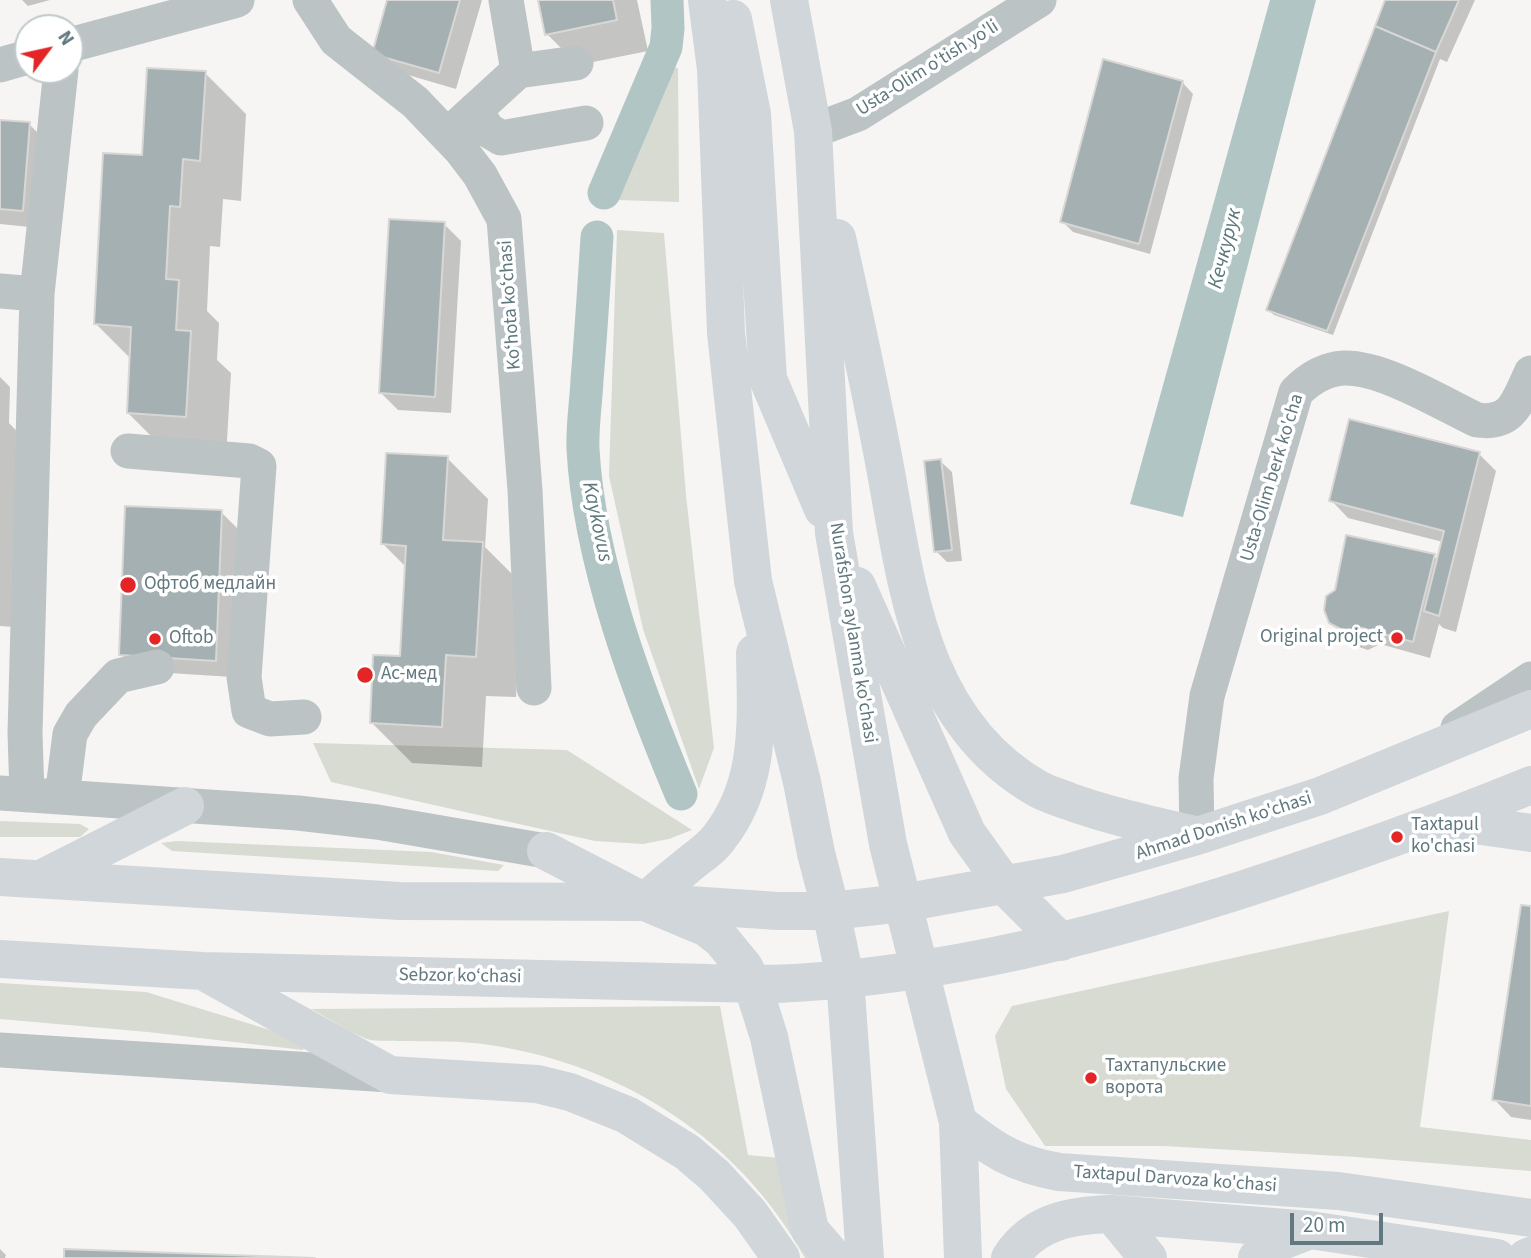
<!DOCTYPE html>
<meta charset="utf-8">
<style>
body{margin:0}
#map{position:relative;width:1531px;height:1258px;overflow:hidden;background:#f6f5f3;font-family:"Source Sans 3",sans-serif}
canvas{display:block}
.north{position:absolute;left:14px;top:14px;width:70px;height:70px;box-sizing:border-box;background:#fff;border:2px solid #c0c9cb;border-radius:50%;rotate:57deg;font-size:19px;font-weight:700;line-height:28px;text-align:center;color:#61787e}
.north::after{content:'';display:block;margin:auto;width:24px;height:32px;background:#e32625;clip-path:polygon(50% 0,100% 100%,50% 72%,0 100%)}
.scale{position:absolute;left:1290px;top:1213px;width:93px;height:32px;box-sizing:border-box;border:4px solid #61787e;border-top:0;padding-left:9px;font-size:21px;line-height:24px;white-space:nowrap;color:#61787e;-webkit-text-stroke:5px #fff;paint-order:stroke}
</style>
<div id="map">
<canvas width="1531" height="1258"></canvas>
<div class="north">N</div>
<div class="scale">20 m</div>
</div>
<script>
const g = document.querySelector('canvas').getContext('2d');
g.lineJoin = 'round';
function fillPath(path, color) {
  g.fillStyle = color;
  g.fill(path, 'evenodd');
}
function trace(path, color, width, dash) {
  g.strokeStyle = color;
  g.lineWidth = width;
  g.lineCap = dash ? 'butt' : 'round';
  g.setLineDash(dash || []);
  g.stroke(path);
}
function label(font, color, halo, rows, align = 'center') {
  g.font = font + ' "Source Sans 3",sans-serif';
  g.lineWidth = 7;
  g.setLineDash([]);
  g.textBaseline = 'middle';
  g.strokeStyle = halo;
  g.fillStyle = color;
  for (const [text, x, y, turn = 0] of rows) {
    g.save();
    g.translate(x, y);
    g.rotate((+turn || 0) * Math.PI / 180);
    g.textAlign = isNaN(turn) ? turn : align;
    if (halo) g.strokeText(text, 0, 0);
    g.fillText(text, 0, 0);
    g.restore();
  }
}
const green = new Path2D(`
 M666 66 678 68 679 202 617 200 619 180Z
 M617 230 664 233 686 495 714 748 699 789 643 629 609 476Z
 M313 743 567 750 692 830 669 839 643 844 595 841 331 782Z
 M0 821 80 824 89 829 80 837H0Z
 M177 841 431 852 504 865 498 871 172 851 161 843Z
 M1449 911 1420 1127 1531 1140V1171L1356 1157 1164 1146H1045L1006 1089 995 1036 1012 1006Z
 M0 983 146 992 306 1041 303 1050 148 1032 0 1019Z
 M720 1006 748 1155 780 1158 812 1258H805C739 1139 623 1065 490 1045 460 1040 429 1042 399 1041 389 1040 376 1042 367 1039 348 1032 329 1018 311 1009Z`);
const water = new Path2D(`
 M1270 0H1316L1183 517 1130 504Z`);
const shadow = new Path2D(`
 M22 0H50L28 6Z
 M389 0H482L456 89 391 70 374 53Z
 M540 0H637L648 51 578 65 547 34Z
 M1387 0H1475L1447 62 1440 59 1333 335 1274 315 1268 310Z
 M205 73 246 114 241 201 223 199 220 247 210 246 207 311 219 323 217 360 231 373 226 457 169 454 128 413 131 359 96 324 144 157Z
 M1182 82 1193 94 1150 254 1073 232 1062 221Z
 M0 121 29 124 46 141 40 228 0 224Z
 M444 224 461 241 451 413 398 410 381 393Z
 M0 377 10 387 9 423 38 453 30 628 0 626Z
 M1479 454 1496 471 1456 632 1443 628 1439 624 1430 658 1380 644 1368 650 1359 647 1331 622 1434 556 1438 560 1443 542 1348 518 1331 500Z
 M447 458 488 499 485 547 523 585 516 697 486 696 482 767 412 763 371 722 402 658 407 568 383 544Z
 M940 461 952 472 962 561 947 562 936 551Z
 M221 512 238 529 232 677 138 671 121 654Z
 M1531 908V1120L1511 1117 1494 1099Z
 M0 1249 6 1255 5 1258H0Z`);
const canal = new Path2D(`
 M604 193 666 47 668 28 667 0
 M597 237C594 285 591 333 587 380 586 403 582 426 583 449 589 562 638 691 681 794`);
const building = new Path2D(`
 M387 0H460L439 73 372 54Z
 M538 0H613L617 20 545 35Z
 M1385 0H1459L1436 52 1375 26Z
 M1375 26 1436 52 1327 331 1266 310Z
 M1103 59 1183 81 1139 244 1060 222Z
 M147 68 206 71 200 161 183 159 180 207 170 206 166 279 179 280 176 330 191 331 186 417 127 413 131 327 94 324 103 153 142 155Z
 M0 120 30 122 23 211 0 209Z
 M389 219 445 222 435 397 379 393Z
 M1349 419 1480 452 1439 616 1424 611 1444 531 1329 501Z
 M386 453 448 456 443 540 483 542 476 657 446 655 442 727 370 723 373 655 400 656 406 546 381 544Z
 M941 459 952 550 934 552 924 461Z
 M125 506 222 510 216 661 119 655Z
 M1346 535 1435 554 1413 642 1362 628 1350 634 1329 623 1324 610 1326 596 1335 590Z
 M1521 905 1531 906V1106L1492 1100Z
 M64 1249 315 1258H64Z`);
const minor = new Path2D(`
 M310 0 336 40 415 102 461 150 480 175 504 219 525 490 534 688
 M70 45 237 0
 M0 65 28 57
 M518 71 576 63
 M475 110 488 130 501 138 586 123
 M813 131 858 114 1039 0
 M448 135 518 71 506 0
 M0 291 37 294
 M128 451 249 461 259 466 244 677 249 711 270 719 304 717
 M1458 728 1531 679
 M0 793 298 813 377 822 546 851
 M27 795 25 733 37 294 61 70
 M62 797 70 734 81 715 118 676 157 667
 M1197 836 1196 778 1207 696 1296 392C1309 379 1325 369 1344 368 1383 367 1441 403 1477 420 1513 425 1518 401 1531 373
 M0 1050 390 1075`);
const major = new Path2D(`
 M707 0 716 69 726 333 753 581 802 782 816 853 831 911 845 978 865 1258
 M789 0 813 131 834 533 888 844 958 1122 963 1258
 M733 19 752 114 768 379 823 509
 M837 238C853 309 868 379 882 451 906 575 915 719 1038 789 1047 794 1058 797 1068 801 1109 816 1152 825 1195 835
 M857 586 967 833 1005 886 1061 942
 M1446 821 1531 833
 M546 851 645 902 707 928 721 939 744 967 752 983 769 1037 810 1230 834 1258
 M0 877 400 901 645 902 778 911H831L903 903 1063 874 1197 836 1320 796 1531 709
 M41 879 185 806
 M645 902C658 890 672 878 686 867 697 857 709 851 718 839 762 784 756 719 755 653
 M0 959 203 971 710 983C738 983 767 985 795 983 948 974 1096 936 1241 890 1339 858 1436 824 1531 785
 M208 974 390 1075 537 1084 570 1092 627 1115 687 1152 714 1175 750 1214 781 1258
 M958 1122C993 1150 1014 1164 1059 1172L1338 1191 1531 1218
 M1112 1214 1148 1258
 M1010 1258C1034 1221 1072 1215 1112 1214L1310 1230 1497 1258
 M1257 1258 1282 1241 1310 1230
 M1526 1258 1531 1256`);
const markers = [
 [128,585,9,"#e32625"],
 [1397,638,7,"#e32625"],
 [155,639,7,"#e32625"],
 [365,675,9,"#e32625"],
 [1397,837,7,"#e32625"],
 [1091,1078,7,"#e32625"]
];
const streetNames = [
 ["Usta-Olim o'tish yo'li",928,69,-32],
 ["Koʻhota koʻchasi",511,305,-94],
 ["Usta-Olim berk ko'cha",1273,478,-73],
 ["Nurafshon aylanma ko'chasi",852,633,81],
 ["Ahmad Donish ko'chasi",1224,827,-18],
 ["Sebzor ko‘chasi",460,977,1],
 ["Taxtapul Darvoza ko'chasi",1175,1180,4]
];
const poiNames = [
 ["Офтоб медлайн",144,585],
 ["Original project",1383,638,"right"],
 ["Oftob",169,639],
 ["Ас-мед",381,675],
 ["Taxtapul",1411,826],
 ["ko'chasi",1411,848],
 ["Тахтапульские",1105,1067],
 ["ворота",1105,1089]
];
const waterNames = [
 ["Кечкурук",1226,249,-76],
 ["Kaykovus",596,522,78]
];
fillPath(green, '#d7dbd2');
fillPath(water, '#b2c5c5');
fillPath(shadow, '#0003');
trace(canal, '#b2c5c5', 33);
fillPath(building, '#a4b0b2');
trace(building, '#d8d7d5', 2);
trace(minor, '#bcc3c5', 35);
trace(major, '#d0d6d9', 38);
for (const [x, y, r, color] of markers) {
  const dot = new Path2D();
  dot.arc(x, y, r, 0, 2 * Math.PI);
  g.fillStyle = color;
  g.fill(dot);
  trace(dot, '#fff', 2.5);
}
label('19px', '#61787e', '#fff', streetNames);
label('19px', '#61787e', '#fff', poiNames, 'left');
label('italic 21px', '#5b7879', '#fff', waterNames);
</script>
